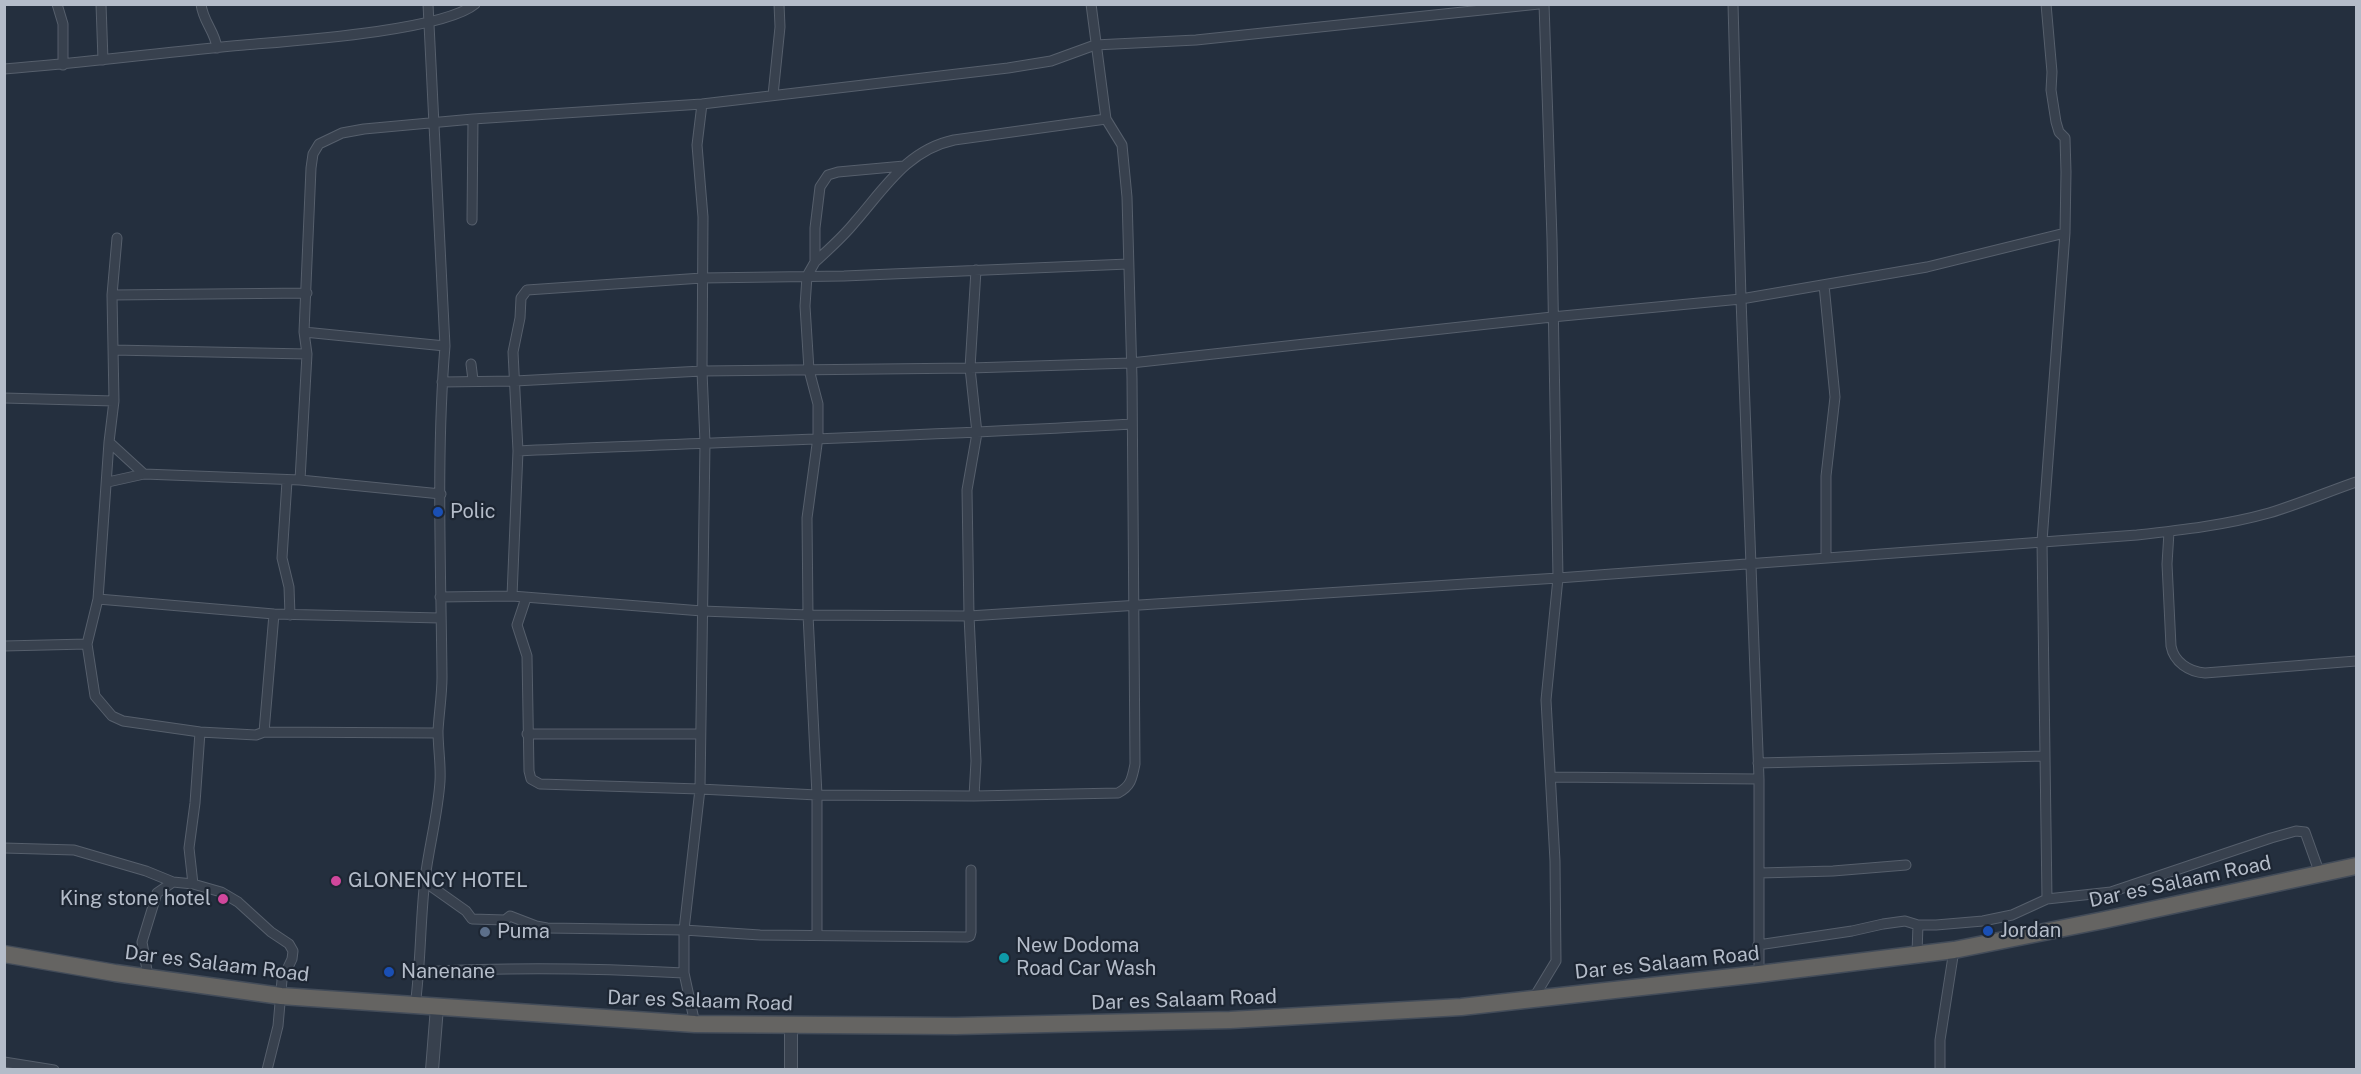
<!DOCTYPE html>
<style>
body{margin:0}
#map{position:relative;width:2361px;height:1074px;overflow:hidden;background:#242f3e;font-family:"Public Sans",sans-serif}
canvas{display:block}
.frame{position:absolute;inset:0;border:6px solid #b4bcc9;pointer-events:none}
</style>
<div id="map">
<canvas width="2361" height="1074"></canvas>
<div class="frame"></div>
</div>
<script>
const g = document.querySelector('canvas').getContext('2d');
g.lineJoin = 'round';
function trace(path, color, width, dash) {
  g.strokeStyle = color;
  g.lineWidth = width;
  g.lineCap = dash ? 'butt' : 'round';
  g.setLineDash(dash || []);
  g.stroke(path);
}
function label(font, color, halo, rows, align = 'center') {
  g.font = font + ' "Public Sans",sans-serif';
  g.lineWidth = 4.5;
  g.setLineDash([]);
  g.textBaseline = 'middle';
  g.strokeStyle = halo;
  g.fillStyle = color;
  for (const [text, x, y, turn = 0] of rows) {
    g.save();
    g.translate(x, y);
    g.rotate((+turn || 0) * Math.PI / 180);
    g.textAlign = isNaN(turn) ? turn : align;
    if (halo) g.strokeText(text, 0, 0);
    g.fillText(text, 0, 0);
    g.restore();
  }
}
const minor = new Path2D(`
 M57 4 63 24V65
 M101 4 103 60
 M201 4C203 22 215 31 217 48
 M1733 4 1741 299 1759 779V974
 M2046 4 2052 72 2051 90 2056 122 2059 132 2065 138 2066 172 2065 233 2042 541 2047 899
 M4 69C85 63 164 52 244 45 291 41 443 31 475 4
 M773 95 780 27 779 4
 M472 220 473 119
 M117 238 112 295 114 401 109 442 98 599 87 644 95 696 112 716 123 721 200 732 256 735 264 732 438 733
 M815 262C829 249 843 237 855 222 884 189 907 150 954 140L1106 119
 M1824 285 1835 397 1826 476V558
 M112 295 307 293
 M304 332 445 346
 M113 350 307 354
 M471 364 473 380
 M442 382 515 381 702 371 970 368 1131 363 1552 317 1741 299 1927 267 2065 233
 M4 398 114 401
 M109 442 144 474
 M518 451C722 442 927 436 1132 424
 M300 480 307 354 304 332 311 168 313 154 319 144 342 133 364 129 473 119 702 104 1008 68 1051 61 1095 45 1196 40 1539 4
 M287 481 282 558 289 587 290 615
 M108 482 144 474 300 480 441 494
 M2169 532 2167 564 2171 646C2174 662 2189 672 2205 673L2356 661
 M512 596 518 451 513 352 520 318 521 298 527 290 702 278 844 276 1128 264
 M440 597 512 596 702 611 808 615 969 616 1558 578 2137 535C2182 530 2226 525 2269 513 2299 504 2327 492 2356 482
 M526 598 517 625 527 656 529 771 531 779 540 784 700 789 817 795 974 796 1118 793C1131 786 1132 779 1135 764L1132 378 1127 197 1122 145 1106 119 1091 4
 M98 599 274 614 440 618
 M4 646 87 644
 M264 732 274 614
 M527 734H700
 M1758 763 2045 756
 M1552 777 1759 779
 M974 796 976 761 969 616 967 490 977 433 970 368 976 270
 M4 848 74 850 146 871 173 882
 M1760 873 1833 871 1906 865
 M425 882 466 911 472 919 505 920 510 916 536 926 547 928 684 930 760 935 967 937 970 936 971 932V870
 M193 884 189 848 195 803 200 732
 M817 935V795L808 615 807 518 818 437V404L809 370 805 306 807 276 815 262V228L820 187 828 175 838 172 904 166
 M1758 945 1852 931 1883 924 1905 921 1918 925H1936L1983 921 2012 915 2047 899 2111 892 2271 838 2296 831 2305 832 2320 874
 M1917 953 1918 925
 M420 972C508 967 596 968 684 973
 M148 976 142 942 157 893 173 882 193 884 221 892 238 902 271 932 289 944 293 951 292 959 282 980 278 1026 267 1070
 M1533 999 1556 961 1555 861 1546 700 1558 578 1552 239 1544 4
 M415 1006C421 964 420 922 425 879 429 846 438 814 440 781 441 764 438 748 438 731 439 713 442 695 442 677 441 567 436 456 445 346L428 4
 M695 1024 684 973V930L700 789 705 443 702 371 703 217 697 145 702 104
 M4 1062 54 1070
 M1940 1070V1040L1954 950`);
const tertiary = new Path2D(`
 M432 1070 437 1007
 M791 1070V1026`);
const trunk = new Path2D(`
 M4 954 115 973 281 996 695 1024 956 1026 1230 1020 1461 1007 1759 974 1954 950 2104 920 2356 866`);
const markers = [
 [438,512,6,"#1a4fb4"],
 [336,881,6,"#d1479c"],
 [223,899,6,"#d1479c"],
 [1988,931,6,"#1a4fb4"],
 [485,932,6,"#5c6f8a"],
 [1004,958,6,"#0f9aa8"],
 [389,972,6,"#1a4fb4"]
];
const poiNames = [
 ["Polic",450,512],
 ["GLONENCY HOTEL",348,881],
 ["King stone hotel",211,899,"right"],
 ["Jordan",2000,931],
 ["Puma",497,932],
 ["New Dodoma",1016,946],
 ["Road Car Wash",1016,969],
 ["Nanenane",401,972]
];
const streetNames = [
 ["Dar es Salaam Road",2180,882,-12],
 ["Dar es Salaam Road",1667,963,-6],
 ["Dar es Salaam Road",217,964,7],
 ["Dar es Salaam Road",1184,1000,-2],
 ["Dar es Salaam Road",700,1001,2]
];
trace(minor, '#565f6c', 11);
trace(tertiary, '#565f6c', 14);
trace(trunk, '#434c59', 19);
trace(minor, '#38414e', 9);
trace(tertiary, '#38414e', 12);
trace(trunk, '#656462', 16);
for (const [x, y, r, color] of markers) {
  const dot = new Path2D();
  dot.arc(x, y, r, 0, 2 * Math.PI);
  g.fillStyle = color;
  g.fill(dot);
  trace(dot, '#1d2633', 2);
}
label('20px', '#b4bcc9', '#1d2633', poiNames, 'left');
label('20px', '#b4bcc9', '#1d2633', streetNames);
</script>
